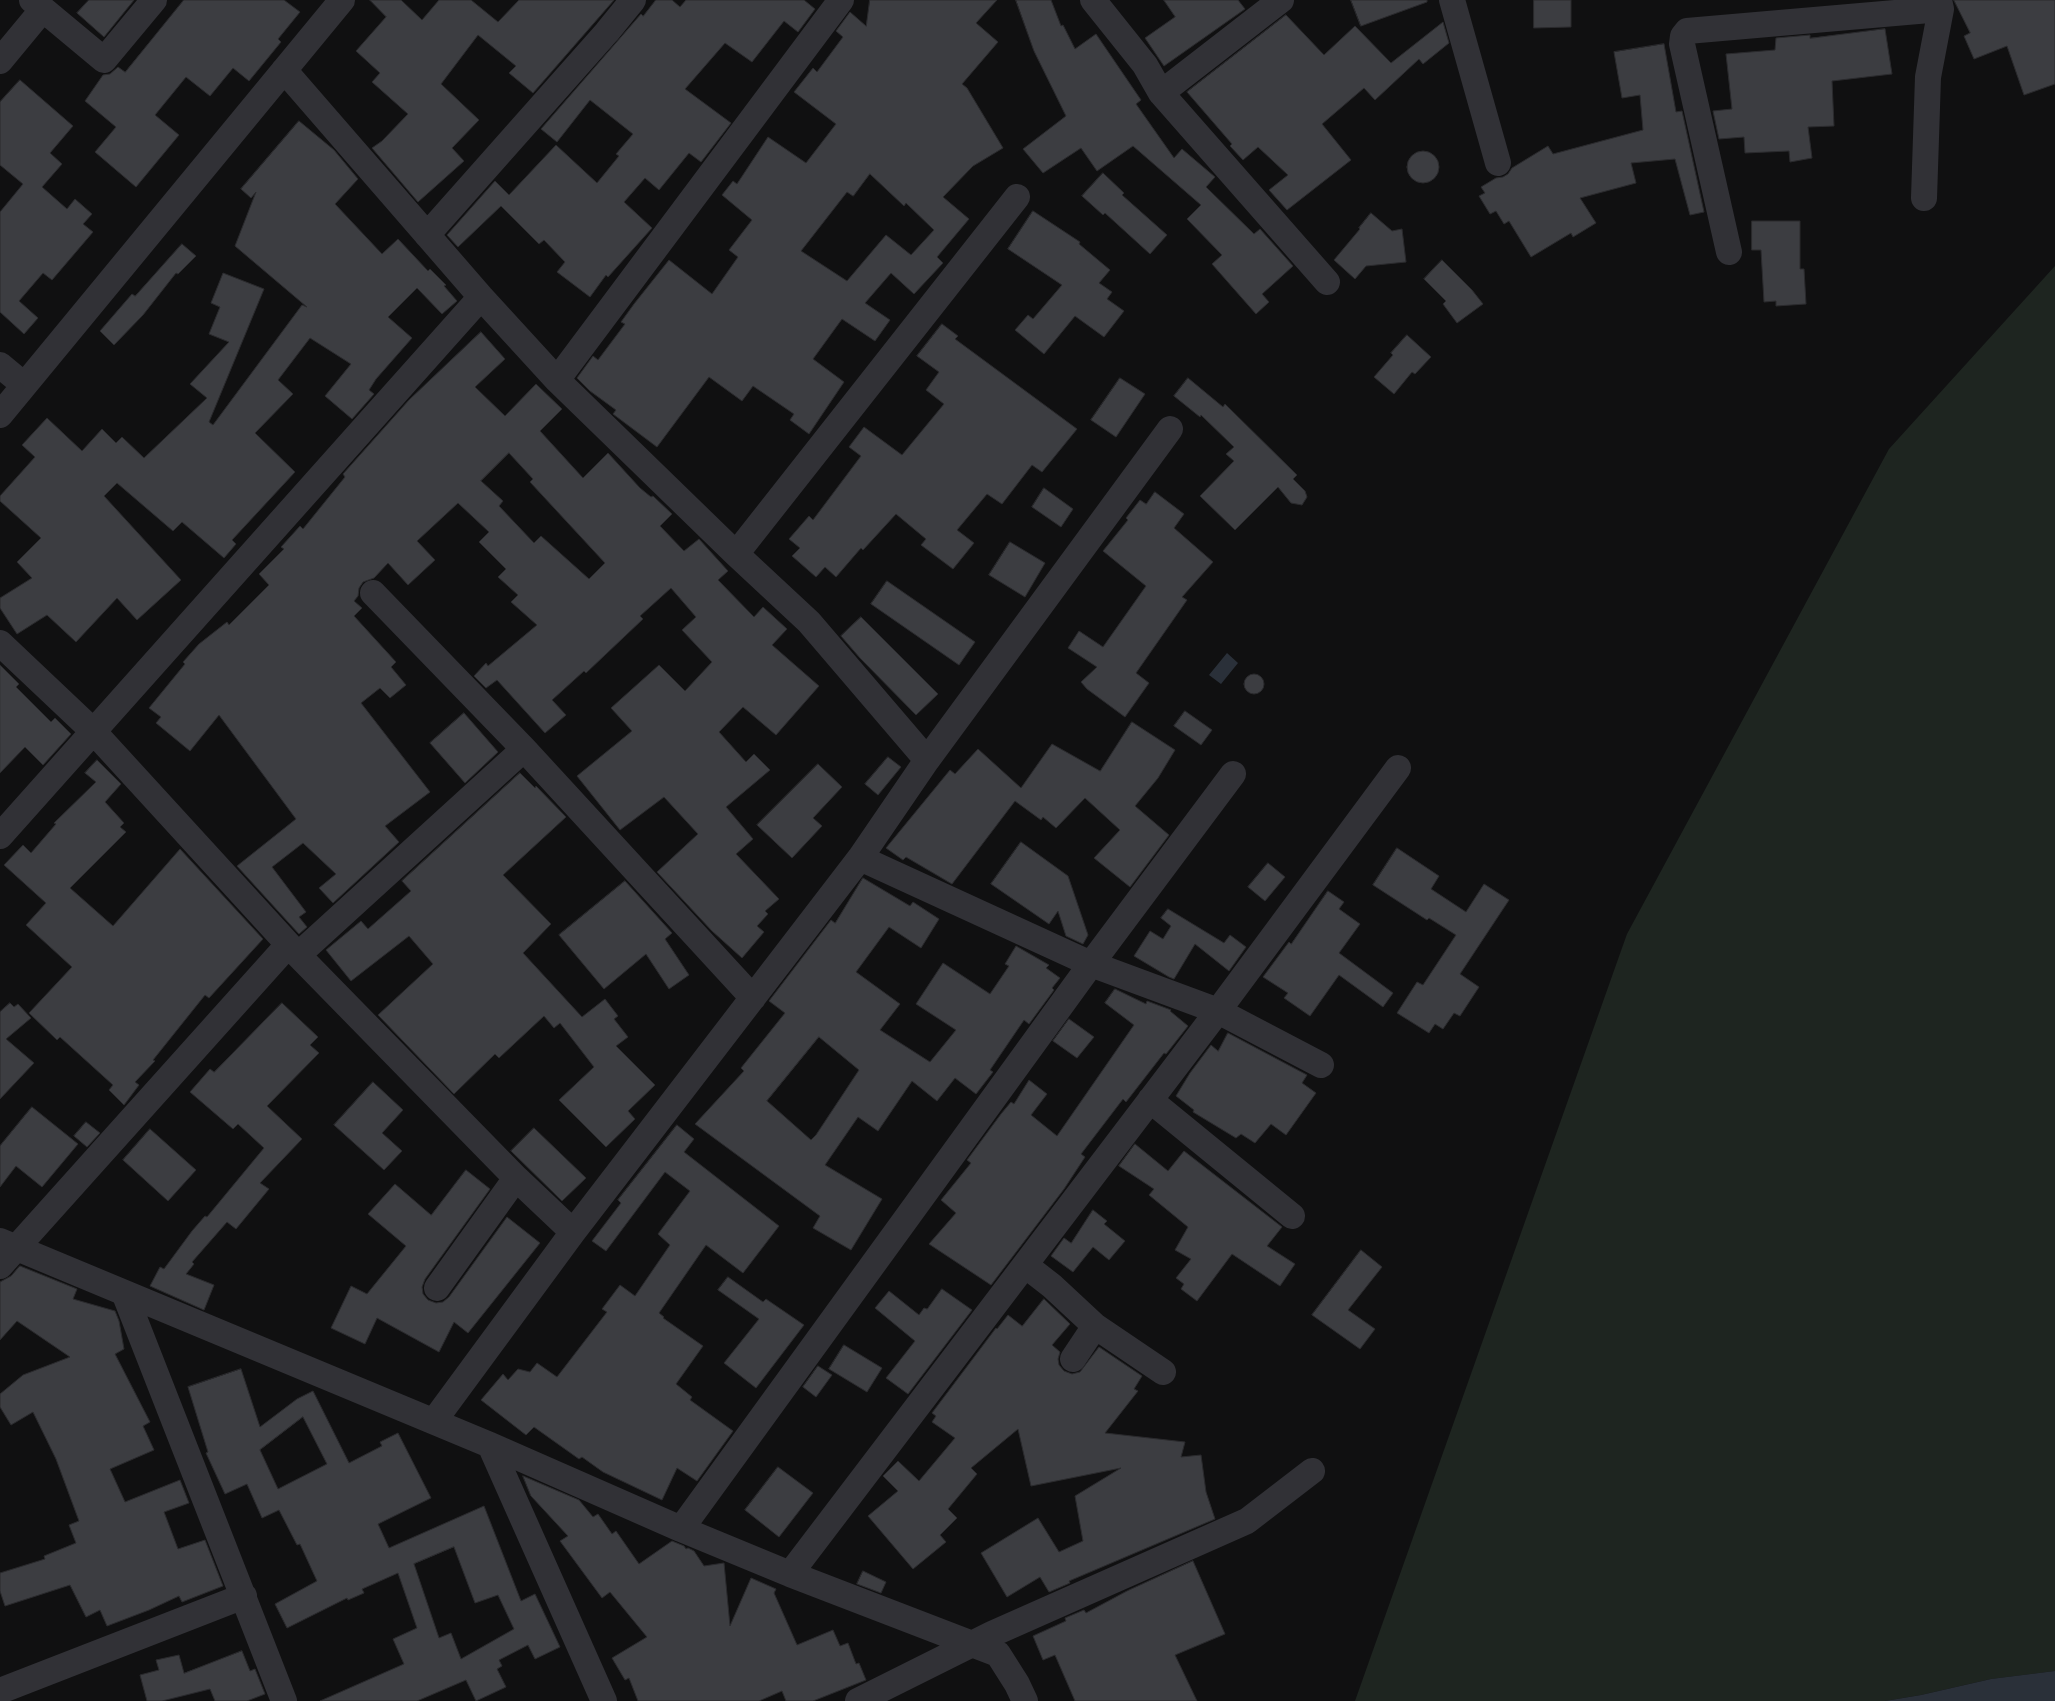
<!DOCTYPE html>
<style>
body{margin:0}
canvas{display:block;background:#101011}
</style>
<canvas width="2055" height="1701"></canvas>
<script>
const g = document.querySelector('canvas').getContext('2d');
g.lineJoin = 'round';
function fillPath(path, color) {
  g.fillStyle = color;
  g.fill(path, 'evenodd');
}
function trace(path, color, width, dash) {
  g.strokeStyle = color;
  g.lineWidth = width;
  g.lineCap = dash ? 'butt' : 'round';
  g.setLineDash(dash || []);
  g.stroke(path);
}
const green = new Path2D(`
 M2055 266V1671L1991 1679 1921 1695 1885 1701H1355L1627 934 1889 449Z`);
const water = new Path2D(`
 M1227 653 1238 663 1221 684 1209 675Z
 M2055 1671V1701H1885L1921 1695 1991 1679Z`);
const building = new Path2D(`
 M89 0H134L104 37 77 13Z
 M184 0H284L300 12 278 39 281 42 249 81 233 68 210 96 186 77 155 115 179 135 136 187 95 152 116 127 85 101 103 75 110 74 118 67 125 72Z
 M370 0H401L422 20 439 0H471L498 22 519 0H614L533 93 509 73 516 66 478 35 441 84 479 120 452 148 464 161 418 202 372 148 382 141 408 114 372 82 380 73 356 51 386 17Z
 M656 0H672L680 7 686 0H804L815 9 798 32 784 21 752 62 725 43 685 89 731 123 701 162 689 153 659 190 645 178 624 202 652 228 608 277 606 275 590 297 557 272 565 262 544 240 539 244 501 206 458 247 447 235 495 181 509 195 556 145 597 183 619 156 616 154 633 134 590 100 557 142 541 129 641 14 643 16Z
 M870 0H997L976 23 998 42 962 84 967 88 1003 148 973 166 943 197 969 219 937 257 943 263 914 294 891 273 865 303 890 320 875 341 842 319 813 359 844 382 809 434 790 420 794 414 753 386 742 401 709 377 657 447 613 414 616 410 590 391 577 378 593 356 598 360 625 324 621 322 634 304 669 260 712 294 738 257 729 250 752 220 722 195 733 181 737 184 768 137 806 163 836 124 794 92 813 68 817 72 843 37 836 31 850 12 866 26ZM870 174 904 206 906 203 934 230 911 255 886 235 847 281 801 251 847 192 853 196Z
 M1016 0H1051L1061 26 1063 25 1075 49 1096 34 1141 100 1136 104 1174 158 1182 149 1215 177 1206 187 1254 234 1260 229 1293 266 1262 294 1269 302 1256 314 1212 264 1222 255 1187 219 1201 205 1133 146 1097 171 1081 148 1043 173 1023 149 1066 116 1034 51Z
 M1164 0H1238L1245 9 1164 66 1145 38 1175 17Z
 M1351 0H1427V2L1361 26Z
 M1534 0H1571V27L1534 28Z
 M1954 0H2055V84L2024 95 2007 46 1974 59 1964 36 1970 33Z
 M1286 15 1324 55 1355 26 1391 63 1443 22 1449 43 1423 64 1419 59 1375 100 1364 88 1322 124 1351 160 1287 210 1269 190 1288 175 1258 147 1243 160 1230 146 1232 144 1187 92Z
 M1885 29 1892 74 1832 81 1834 126 1808 127 1812 158 1790 162 1789 151 1745 153 1744 137 1719 139 1713 111 1732 109 1726 54 1775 50 1776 38 1810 35V38Z
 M1664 44 1676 112 1682 111 1704 212 1690 215 1675 159 1631 163 1636 183 1580 198 1596 223 1573 237 1571 233 1531 257 1509 221 1504 224 1496 211 1490 214 1479 196 1485 193 1481 187 1496 178 1503 177 1508 174 1512 168 1548 146 1553 154 1643 130 1640 95 1622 98 1614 52Z
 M20 80 73 126 50 153 62 164 42 187 67 209 75 199 92 214 83 224 93 232 52 280 43 273 19 301 38 318 24 334 0 312V212L23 184 0 165V102Z
 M299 121 334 150 358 179 335 204 382 254 398 239 428 271 430 269 446 285 444 286 457 301 442 314 417 288 388 317 412 338 376 379 369 390 374 394 352 419 325 396 351 364 310 338 278 380 293 394 255 433 295 472 232 540 236 544 224 558 182 522 173 531 117 483 104 496 181 580 137 620 117 598 76 642 47 615 17 634 0 608V598L32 578 17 562 41 538 0 501V496L35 457 22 445 47 418 82 451 102 429 116 443 122 437 144 458 207 398 190 384 229 342 209 334 220 307 211 303 223 273 264 289 209 422 213 425 302 305 307 307 235 246 256 192 251 198 241 189Z
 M1407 167a16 16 0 1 1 32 0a16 16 0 1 1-32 0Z
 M1103 173 1124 193 1122 195 1167 235 1150 254 1105 213 1103 215 1082 196Z
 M1033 211 1080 242 1079 244 1110 270 1099 283 1112 292 1107 299 1124 311 1104 337 1075 316 1044 354 1015 330 1028 315 1033 319 1062 285 1008 249Z
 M1371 213 1392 231 1402 229 1406 262 1366 266 1355 279 1334 260 1360 229 1359 228Z
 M1752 221H1800V269H1804L1806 304 1776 306V301L1764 302 1761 250H1752Z
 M182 244 196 256 178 274 176 273 143 315 114 345 100 331 132 294 135 296Z
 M1442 260 1472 290 1483 304 1457 323 1443 304 1446 301 1424 279Z
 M942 324 958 336 955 339 1077 429 1042 472 1032 465 1002 504 987 494 957 530 974 543 953 569 921 545 926 539 896 514 863 550 861 548 836 577 825 567 816 577 792 556 800 548 789 539 809 516 813 520 861 456 849 447 864 427 902 455 944 404 926 390 939 372 917 356Z
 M481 332 505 359 475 387 505 416 536 384 562 409 540 431 583 478 608 453 640 488 651 497 653 496 672 514 660 526 684 551 699 539 728 571 718 580 754 617 763 607 787 629 772 645 819 686 776 735 743 707 719 732 746 762 754 754 770 770 726 807 753 839 736 854 779 899 765 911 768 914 757 926 764 932 742 958 712 931 657 872 698 834 664 797 620 830 577 776 632 731 611 708 659 665 685 691 712 662 682 630 696 617 671 588 640 616 643 619 586 673 584 671 552 700 566 715 545 733 497 680 486 688 474 676 486 663 488 666 537 625 511 602 518 595 498 577 506 569 479 542 489 532 458 503 417 541 435 560 408 585 388 563 374 578 363 582 359 588 358 596 354 601 362 608 354 616 396 662 391 667 406 685 390 698 380 688 361 703 430 792 385 826 399 842 333 903 319 888 336 874 303 843 272 867 306 912 299 917 307 927 299 934 237 866 296 819 219 715 190 751 156 723 161 717 149 708 185 664 183 662 199 644 227 622 229 625 269 585 259 574 284 549 281 547 300 526 303 529 345 477 343 474 409 400ZM509 453 533 479 530 482 605 563 589 579 541 536 534 543 499 506 503 501 481 481Z
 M1407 335 1431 357 1415 374 1412 372 1394 394 1374 377 1393 355 1391 353Z
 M1120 378 1145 394 1116 437 1091 420Z
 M1188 378 1223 407 1225 404 1297 475 1293 479 1305 491 1307 497 1302 505 1291 503 1278 487 1235 530 1200 496 1234 461 1226 454 1234 447 1201 415 1200 417 1174 396Z
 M1044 488 1073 509 1061 527 1032 507Z
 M1155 492 1184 514 1174 528 1213 562 1182 597 1187 600 1136 673 1149 683 1125 717 1087 689 1081 682 1097 667 1068 648 1079 631 1103 647 1146 586 1103 551 1128 520 1126 518 1140 500 1146 504Z
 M1010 542 1045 563 1025 597 989 575Z
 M887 581 975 642 959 665 871 604Z
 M861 617 938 694 916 715 860 658 841 636Z
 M0 665 19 684 16 687 51 722 55 718 71 734 43 765 25 747 0 773Z
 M1244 684a10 10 0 1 1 20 0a10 10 0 1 1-20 0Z
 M1185 711 1212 730 1201 745 1174 726Z
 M464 713 498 752 465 783 430 743Z
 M1132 722 1175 750 1158 778 1135 806 1169 835 1130 887 1094 858 1120 830 1085 798 1056 828 1043 817 1041 820 1015 801 952 884 906 857 903 860 886 848 950 770 955 774 978 749 1021 788 1052 744 1100 771Z
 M888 757 901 767 878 795 865 784Z
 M97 760 121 784 105 802 124 823 120 827 126 832 70 888 113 926 180 849 263 939 209 998 205 995 153 1060 155 1061 135 1082 139 1085 124 1105 109 1090 113 1085 60 1037 57 1040 29 1013 72 967 26 925 46 903 4 865 23 845 31 853 56 824 54 823 96 782 85 773Z
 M818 764 842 787 813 818 822 826 792 858 757 825Z
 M520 773 535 788 536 786 566 817 503 875 551 924 523 953 582 1017 605 999 618 1016 614 1019 628 1037 616 1046 655 1085 628 1111 635 1119 606 1147 559 1100 594 1067 560 1023 554 1028 544 1016 499 1058 495 1054 454 1094 378 1015 433 964 409 936 351 981 326 950 361 921 368 929 411 891 402 881Z
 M1021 842 1068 876 1088 935 1083 944 1066 936 1058 911 1049 924 991 884Z
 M1397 848 1439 876 1431 889 1466 912 1484 884 1509 900 1460 974 1479 987 1460 1016 1454 1013 1443 1029 1435 1024 1429 1033 1397 1013 1417 982 1423 985 1456 935 1429 918 1427 920 1373 885Z
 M1268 863 1285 877 1265 901 1248 887Z
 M863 878 910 906 913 902 939 919 921 948 889 927 856 972 900 1004 880 1030 930 1062 956 1030 916 1004 943 963 990 994 1009 966 1005 964 1016 946 1049 965 1046 968 1060 978 1052 988 1054 990 1029 1024 1024 1020 990 1070 993 1072 976 1094 955 1078 937 1101 912 1081 878 1131 858 1117 825 1165 882 1199 851 1250 813 1228 820 1216 695 1124 744 1071 741 1068 785 1013 769 1001 831 920 835 923ZM819 1037 859 1070 816 1135 811 1140 767 1101Z
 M625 881 672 933 665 939 689 975 669 989 646 954 604 989 559 935Z
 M1328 891 1344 902 1339 909 1360 924 1339 953 1393 993 1383 1007 1339 975 1310 1016 1284 998 1288 993 1263 977 1289 942 1291 944Z
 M1168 909 1224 943 1230 935 1246 947 1229 971 1195 944 1174 979 1169 977 1134 956 1150 931 1163 939 1171 926 1161 918Z
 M1115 989 1146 1004 1147 1001 1171 1010 1170 1011 1188 1026 1166 1054 1164 1053 1126 1102 1123 1099 1081 1154 1085 1157 1064 1189 991 1285 929 1244 956 1213 941 1200 971 1163 967 1160 1001 1114 1011 1102 1014 1104 1029 1080 1047 1094 1031 1115 1057 1136 1134 1025 1105 1003Z
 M10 1003 14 1007 18 1004 31 1018 6 1039 34 1063 0 1099V1012Z
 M282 1003 318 1037 310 1045 319 1053 267 1106 302 1139 260 1183 269 1189 236 1229 227 1222 192 1262 194 1264 186 1274 214 1285 204 1310 150 1286 160 1267 164 1269 192 1231 205 1216 207 1217 264 1148 238 1124 233 1129 190 1092 210 1069 214 1072Z
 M1069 1019 1094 1037 1077 1058 1053 1041Z
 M1228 1033 1307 1075 1302 1083 1316 1093 1286 1135 1271 1124 1255 1143 1241 1134 1236 1138 1193 1112 1194 1110 1176 1096 1190 1073 1211 1045 1218 1051Z
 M373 1082 403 1110 382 1133 402 1151 384 1170 334 1125Z
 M32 1107 78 1144 42 1187 16 1166 0 1187V1146Z
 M86 1122 100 1133 87 1147 74 1136Z
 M677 1125 694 1139 684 1152 779 1226 743 1273 706 1245 659 1313 664 1317 663 1318 703 1346 676 1384 692 1397 690 1400 733 1431 697 1481 677 1468 662 1500 603 1472 582 1457 579 1459 534 1427 526 1435 481 1400 503 1374 508 1380 518 1369 530 1372 537 1363 557 1377 607 1312 602 1309 620 1285 635 1296 670 1245 658 1234 690 1191 665 1172 606 1251 592 1241 621 1203 618 1200Z
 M534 1128 586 1178 562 1201 511 1151Z
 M150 1129 196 1170 168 1201 123 1160Z
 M1135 1144 1168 1171 1184 1151 1282 1227 1267 1246 1295 1264 1280 1286 1232 1254 1197 1301 1181 1289 1184 1284 1176 1278 1191 1259 1175 1250 1188 1227 1149 1195 1154 1189 1119 1166Z
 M466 1170 490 1189 425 1279 422 1287 423 1294 428 1300 436 1303 443 1302 449 1297 507 1217 540 1243 468 1333 454 1322 439 1352 377 1318 365 1344 331 1328 351 1286 367 1294 406 1246 368 1214 395 1184 431 1215Z
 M1093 1210 1107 1221 1104 1224 1125 1241 1109 1260 1093 1247 1073 1272 1051 1256 1064 1238 1071 1243Z
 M1361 1250 1382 1267 1348 1310 1375 1329 1360 1349 1312 1315Z
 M20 1266 77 1289 73 1299 115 1311 119 1321 124 1349 115 1354 150 1422 143 1426 154 1450 110 1469 125 1502 180 1480 189 1503 164 1512 178 1549 205 1540 223 1586 182 1602 179 1596 149 1610 107 1626 100 1610 86 1617 70 1585 5 1606 0 1591V1573L45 1559 44 1556 76 1543 69 1525 79 1521 56 1459 33 1412 11 1425 0 1407V1394L23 1375 70 1357 17 1321 0 1340V1282L11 1276Z
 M728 1277 763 1302 766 1299 804 1325 756 1388 724 1363 759 1319 718 1290Z
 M942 1289 972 1310 908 1394 886 1378 915 1341 875 1308 889 1291 919 1315 924 1308 927 1309Z
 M1044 1299 1070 1324 1052 1345 1060 1352 1058 1359 1059 1365 1064 1371 1072 1374 1080 1372 1099 1347 1142 1376 1134 1389 1138 1391 1105 1433 1185 1442 1181 1457 1201 1455 1206 1492 1215 1519 1069 1581 1070 1583 1049 1592 1040 1577 1007 1597 981 1553 1038 1518 1059 1552 1083 1541 1075 1496 1121 1468 1031 1486 1018 1429 971 1468 977 1474 948 1509 957 1518 940 1535 946 1542 913 1569 868 1516 898 1491 883 1476 898 1461 919 1481 955 1438 932 1422 936 1416 932 1413 996 1328 997 1329 1008 1315 1022 1326Z
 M844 1345 882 1368 867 1392 829 1369Z
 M818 1366 832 1375 816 1397 803 1387Z
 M241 1369 260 1427 297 1399 313 1391 349 1463 382 1446 380 1442 398 1433 431 1498 378 1524 389 1548 484 1506 521 1601 535 1594 560 1647 535 1659 528 1645 499 1660 502 1666 497 1669 506 1687 476 1701 466 1680 417 1701H320L404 1664 393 1639 417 1628 398 1573 362 1589 364 1593 348 1600 347 1598 287 1628 275 1604 317 1581 300 1544 297 1545 279 1510 262 1518 247 1484 225 1494 206 1453 208 1452 188 1387ZM303 1417 327 1464 278 1489 260 1450ZM454 1547 475 1603 498 1595 514 1629 461 1659 451 1633 439 1638 414 1564Z
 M778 1467 813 1493 779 1537 745 1510Z
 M523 1476 579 1500 593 1517 598 1514 612 1534 616 1531 639 1564 672 1541 684 1546 686 1549 688 1548 694 1551 704 1566 724 1563 730 1626 751 1578 776 1589 774 1593 797 1645 833 1630 840 1646 848 1643 856 1664 859 1663 866 1680 813 1701H786L782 1691 759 1701H638L629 1678 625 1680 612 1658 647 1637 610 1592 602 1598 560 1541 568 1536 531 1496Z
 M1193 1561 1225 1634 1175 1655 1197 1701H1075L1055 1655 1043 1660 1033 1636 1066 1621 1065 1618 1084 1610 1086 1613 1127 1591Z
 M863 1571 886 1582 881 1593 857 1584Z
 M242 1651 250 1671 255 1669 265 1694 247 1701H215L210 1689 162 1701H147L140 1675 159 1670 156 1660 179 1655 184 1673Z`);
const minor = new Path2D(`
 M32 0 104 60 154 0
 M1093 0 1145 65 1161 93 1281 0
 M1452 0 1498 163
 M0 61 43 9
 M284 70 481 297 557 380 736 554 809 622 927 760
 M1161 93 1327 282
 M1924 198 1928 77 1941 9 1939 0
 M427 235 607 32 633 0
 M1729 252 1682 44 1683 36 1687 31 1941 9
 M0 365 24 385
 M557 380 841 0
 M0 415 342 0
 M736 554 1017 197
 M373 593 524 749 753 998
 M0 643 93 731 298 955 516 1178 573 1232
 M0 836 481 297
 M860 858 1091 964 1218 1011 1321 1065
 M298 955 524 749
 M1150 1100 1292 1216
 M0 1241 490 1445 681 1529 790 1574 998 1654 1017 1684 1025 1701
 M1025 1265 1052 1286 1095 1326 1163 1372
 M0 1266 288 945
 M437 1288 516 1178
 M125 1295 284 1701
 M1073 1359 1095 1326
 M434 1421 573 1232 860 858 927 760 1170 429
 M490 1445 604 1701
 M681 1529 1091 964 1233 774
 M790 1574 1218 1011 1398 768
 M0 1691 244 1596
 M858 1701 992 1634 1247 1521 1312 1471`);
fillPath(green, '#1e2520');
fillPath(water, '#2a3039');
fillPath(building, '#3c3d41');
trace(building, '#2a2a2d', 1);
trace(minor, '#313136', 26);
</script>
